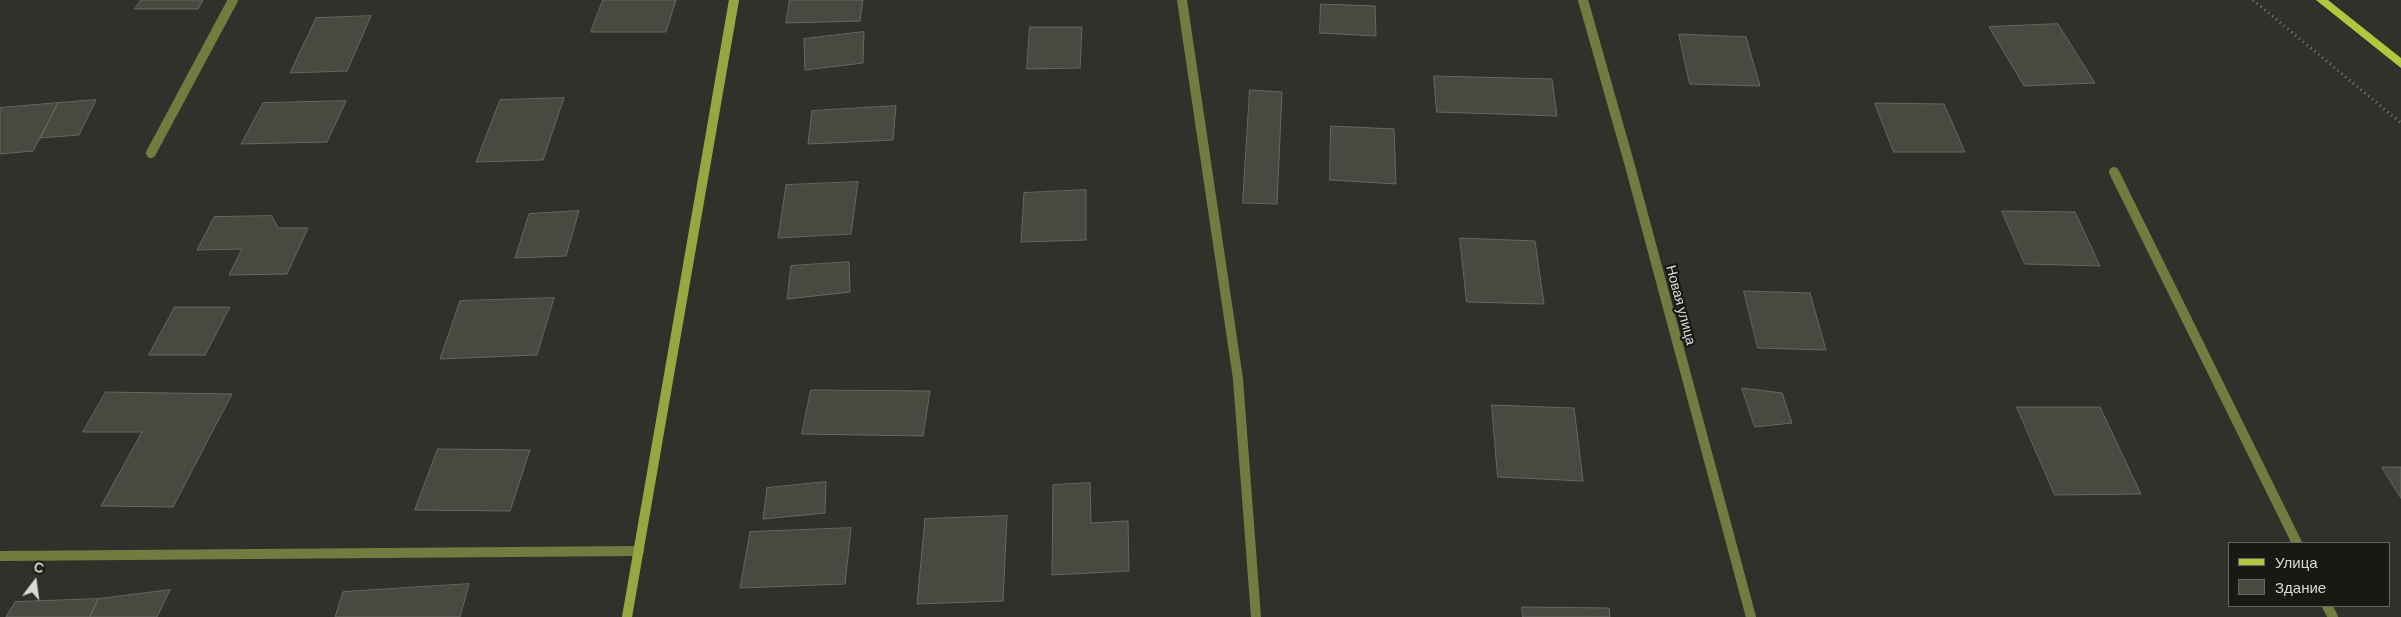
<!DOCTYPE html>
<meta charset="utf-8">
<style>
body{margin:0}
#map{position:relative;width:2401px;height:617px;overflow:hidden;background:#2f312a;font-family:Barlow,sans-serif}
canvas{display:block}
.legend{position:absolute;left:2228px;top:542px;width:162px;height:65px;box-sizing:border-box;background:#181915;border:1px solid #656662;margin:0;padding:6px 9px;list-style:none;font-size:15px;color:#d9dad5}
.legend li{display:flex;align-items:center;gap:10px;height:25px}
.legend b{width:25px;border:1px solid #656662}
.north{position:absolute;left:10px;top:557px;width:50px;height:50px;-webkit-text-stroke:4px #181915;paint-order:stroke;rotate:15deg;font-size:14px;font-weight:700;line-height:20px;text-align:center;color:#d9dad5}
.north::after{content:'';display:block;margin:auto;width:18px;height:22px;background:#d9dad5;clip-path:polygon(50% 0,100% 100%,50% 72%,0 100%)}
</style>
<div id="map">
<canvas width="2401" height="617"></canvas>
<ul class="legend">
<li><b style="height:6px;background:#b1c73e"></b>Улица</li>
<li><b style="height:14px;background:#484a42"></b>Здание</li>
</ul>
<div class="north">С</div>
</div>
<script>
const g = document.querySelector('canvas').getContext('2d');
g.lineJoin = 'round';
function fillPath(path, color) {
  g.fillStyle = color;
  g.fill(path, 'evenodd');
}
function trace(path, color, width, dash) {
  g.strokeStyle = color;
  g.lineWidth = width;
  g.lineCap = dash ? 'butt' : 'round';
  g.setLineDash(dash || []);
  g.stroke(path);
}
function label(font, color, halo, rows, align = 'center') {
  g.font = font + ' Barlow,sans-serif';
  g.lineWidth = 4.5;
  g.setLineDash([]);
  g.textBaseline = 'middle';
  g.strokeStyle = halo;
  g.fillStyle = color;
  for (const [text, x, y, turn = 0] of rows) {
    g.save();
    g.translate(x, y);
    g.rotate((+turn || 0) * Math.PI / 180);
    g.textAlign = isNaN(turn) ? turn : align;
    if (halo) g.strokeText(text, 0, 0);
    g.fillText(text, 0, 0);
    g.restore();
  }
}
const building = new Path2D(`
 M141 0H203L198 9H135Z
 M603 0H676L666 32H591Z
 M790 0H863L860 21 786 23Z
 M1321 4 1375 6 1376 36 1320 33Z
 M371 16 347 71 290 73 316 18Z
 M2058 24 2095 83 2024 86 1989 27Z
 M1030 27H1082L1080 68 1027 69Z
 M864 32 863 63 805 70 804 39Z
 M1679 34 1746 37 1760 86 1690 84Z
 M1434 76 1552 79 1557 116 1437 112Z
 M1250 90 1282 92 1277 204 1243 203Z
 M564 98 543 160 476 162 500 100Z
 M96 100 79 135 40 138 58 103Z
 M346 101 327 142 241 144 263 103Z
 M58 103 33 151 0 154V108Z
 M1875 103 1944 104 1965 152H1894Z
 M896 106 893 140 808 144 812 111Z
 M1331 126 1394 129 1396 184 1330 180Z
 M858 182 851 234 778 238 786 185Z
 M1086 190V240L1021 242 1024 193Z
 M579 211 566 256 515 258 529 214Z
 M2002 211 2075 212 2100 266 2025 264Z
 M272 216 278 228H308L287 274 229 275 242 249 197 250 214 217Z
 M1460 238 1535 241 1544 304 1467 302Z
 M849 262 850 292 787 299 791 266Z
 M1744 291 1810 293 1826 350 1758 348Z
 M554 298 537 355 440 359 460 301Z
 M175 307H230L205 355H149Z
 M1742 388 1782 393 1792 423 1755 427Z
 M811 390 930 391 923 436 802 434Z
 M106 392 232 394 173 507 101 506 142 432H83Z
 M1492 405 1574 408 1583 481 1498 477Z
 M2017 407H2100L2141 494 2055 495Z
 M438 449 530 450 510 511 415 510Z
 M2382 467H2401V498Z
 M826 482 825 513 763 519 767 488Z
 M1090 483 1091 523 1128 521 1129 571 1052 575 1053 485Z
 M1007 516 1003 601 917 604 925 519Z
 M851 528 845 584 740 588 750 532Z
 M469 584 460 617H335L343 592Z
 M170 590 157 617H90L98 599Z
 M98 599 90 617H6L15 602Z
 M1522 607 1609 608 1610 617H1523Z`);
const path = new Path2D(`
 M2253 0 2401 123`);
const street = new Path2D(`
 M1182 0 1238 379 1256 617
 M1583 0 1630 166 1751 617
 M151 153 233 0
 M2114 172 2297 543
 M0 556 639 551
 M2327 606 2333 617`);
const secondary = new Path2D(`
 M627 617 734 0`);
const primary = new Path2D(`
 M2316 0H2328L2401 58V68Z`);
const streetNames = [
 ["Новая улица",1681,305,75]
];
fillPath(building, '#484a42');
trace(building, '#666860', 1);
trace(path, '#7c7e78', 3, [1, 4]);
trace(street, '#717c40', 10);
trace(secondary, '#95a741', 10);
fillPath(primary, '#b1c73e');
label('14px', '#d9dad5', '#181915', streetNames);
</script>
